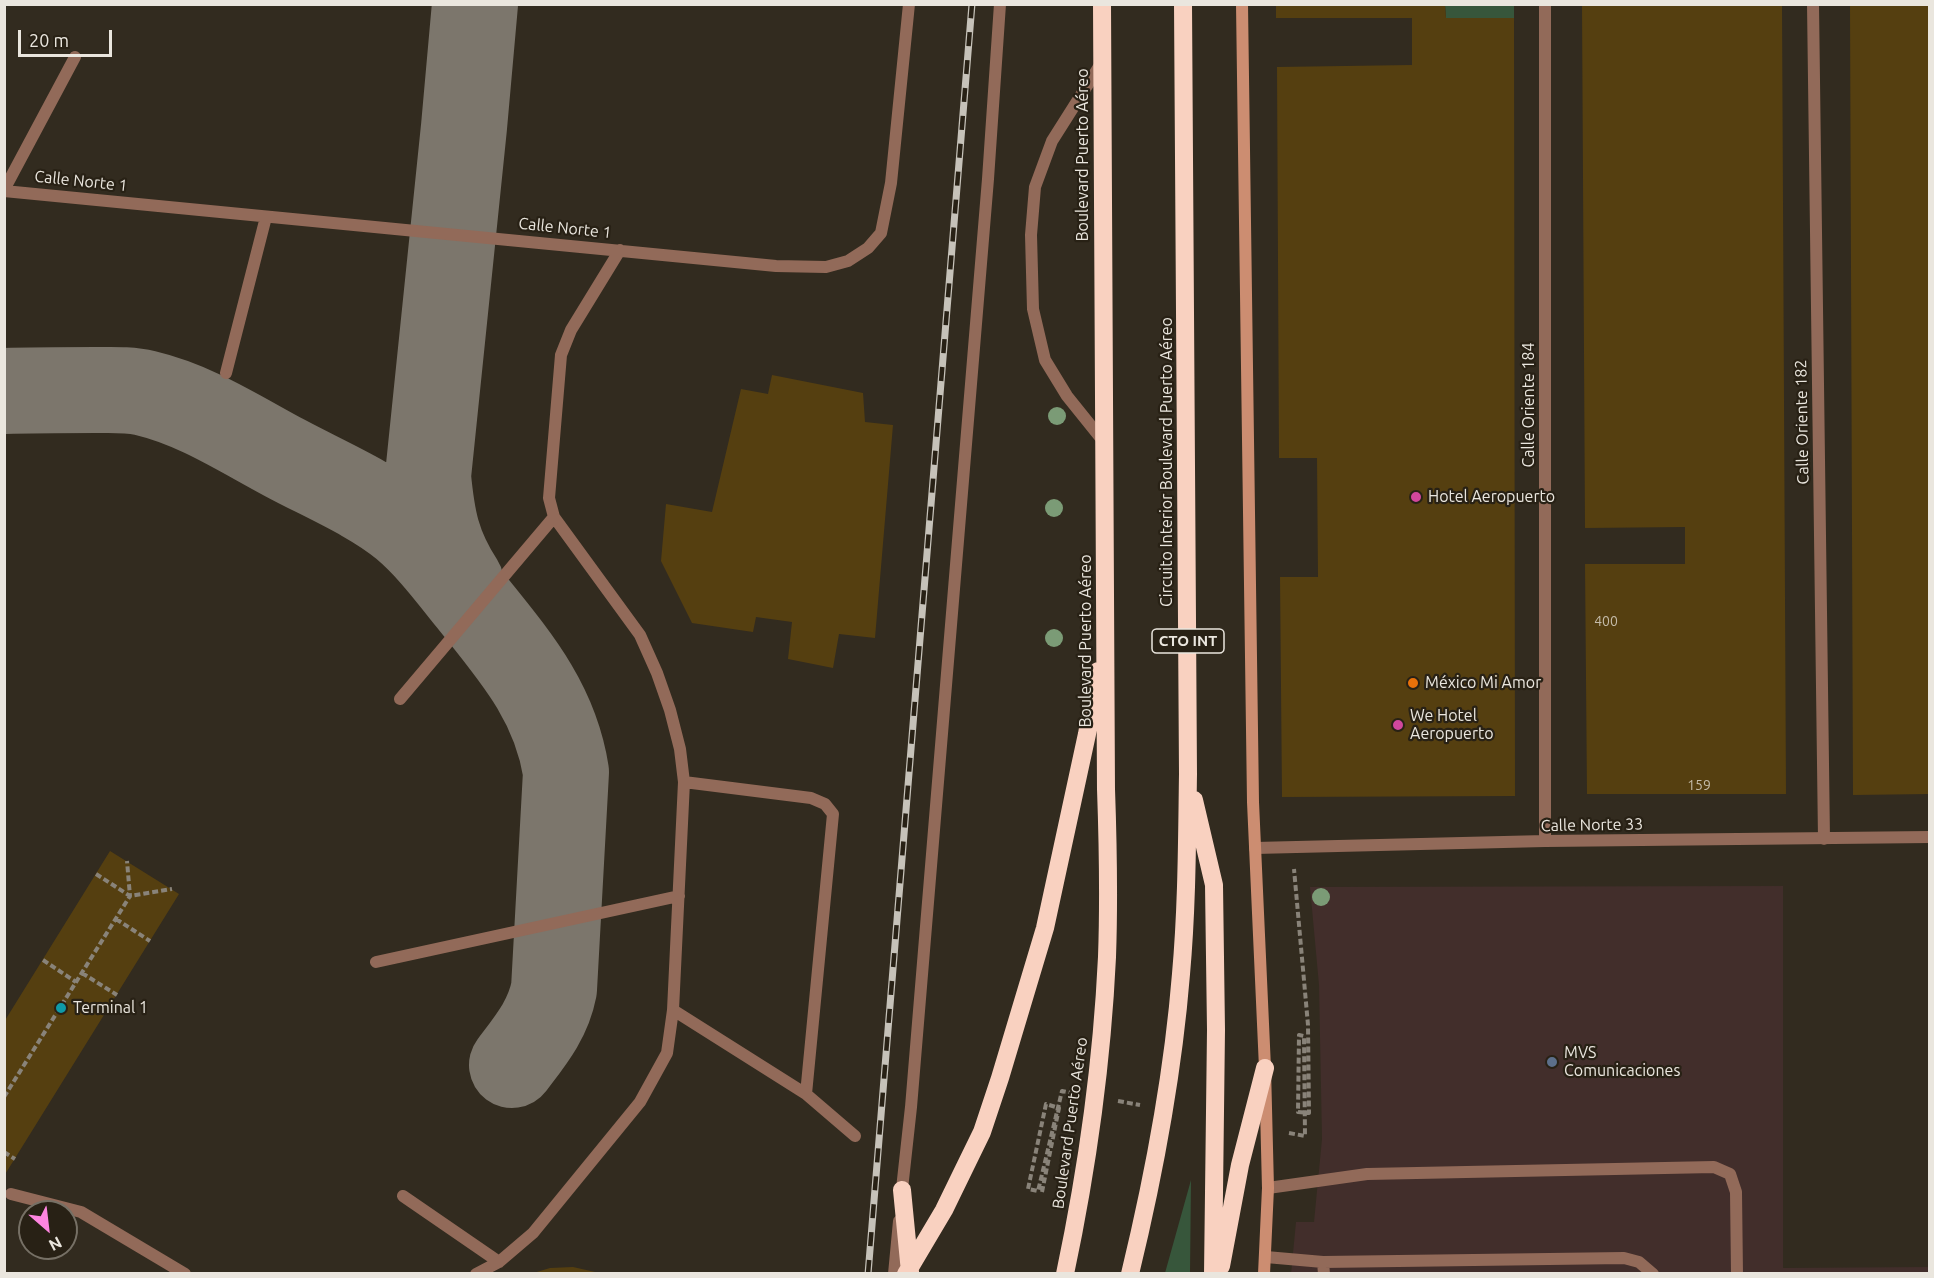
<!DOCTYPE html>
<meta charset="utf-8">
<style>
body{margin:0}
#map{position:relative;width:1934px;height:1278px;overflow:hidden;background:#322b1f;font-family:Ubuntu,sans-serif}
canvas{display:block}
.frame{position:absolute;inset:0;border:6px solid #eae6de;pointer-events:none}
.north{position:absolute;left:18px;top:1200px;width:60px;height:60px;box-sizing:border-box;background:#282115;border:2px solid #767065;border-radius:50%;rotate:152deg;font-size:16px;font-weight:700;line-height:24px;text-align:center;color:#eae6de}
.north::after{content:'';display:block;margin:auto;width:21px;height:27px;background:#fe85e0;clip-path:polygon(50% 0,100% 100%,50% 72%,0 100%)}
.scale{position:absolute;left:18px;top:30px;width:94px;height:27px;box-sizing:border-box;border:3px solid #eae6de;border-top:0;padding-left:8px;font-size:18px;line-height:21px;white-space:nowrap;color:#eae6de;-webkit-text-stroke:4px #282115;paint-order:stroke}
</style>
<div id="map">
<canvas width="1934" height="1278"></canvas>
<div class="frame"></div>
<div class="north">N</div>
<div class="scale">20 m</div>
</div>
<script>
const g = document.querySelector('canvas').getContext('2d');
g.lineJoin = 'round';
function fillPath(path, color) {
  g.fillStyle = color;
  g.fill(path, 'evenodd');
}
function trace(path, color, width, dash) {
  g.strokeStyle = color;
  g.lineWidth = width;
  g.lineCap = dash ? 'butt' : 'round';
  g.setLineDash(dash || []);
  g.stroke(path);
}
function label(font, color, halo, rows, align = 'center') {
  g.font = font + ' Ubuntu,sans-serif';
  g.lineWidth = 4.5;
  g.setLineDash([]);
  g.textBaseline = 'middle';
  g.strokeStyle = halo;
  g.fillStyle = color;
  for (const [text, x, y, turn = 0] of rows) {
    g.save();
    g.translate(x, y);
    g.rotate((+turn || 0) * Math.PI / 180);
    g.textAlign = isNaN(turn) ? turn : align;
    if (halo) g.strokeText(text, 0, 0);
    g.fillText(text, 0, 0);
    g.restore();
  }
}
const commercial = new Path2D(`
 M1783 886V1268L1930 1267 1929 1274H1291L1296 1222H1314L1322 1139 1319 985 1310 887Z`);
const green = new Path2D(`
 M1445 5H1514V18H1446Z
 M1191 1180 1190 1273H1165Z`);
const taxiway = new Path2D(`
 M4 391C35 390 65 390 95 390 112 390 129 389 145 393 196 405 240 434 285 458 322 478 372 499 404 526 429 547 449 574 470 600 514 655 555 701 566 772L554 989C548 1020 530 1041 512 1065
 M461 583C437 546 432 519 428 476L464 127 475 4`);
const building = new Path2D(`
 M1582 4H1782L1786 794H1587L1585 564H1685V527L1585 528Z
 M1276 5H1445L1446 18H1514L1515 796 1282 797 1280 577H1318L1317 458H1279L1277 67 1412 65V18H1276Z
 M1850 5H1930V794L1853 795Z
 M772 375 863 393 865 422 893 425 875 638 839 634 833 668 788 659 792 622 756 617 753 632 692 623 661 561 666 504 712 512 741 389 768 394Z
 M110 851 179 894 4 1176V1022Z
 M573 1267 604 1274H530L550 1268Z`);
const path = new Path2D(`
 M96 874 130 896 172 889
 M116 919 150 941
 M43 960 76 982
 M82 973 117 995
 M4 1097 130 896 127 861
 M1118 1101 1140 1105
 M1289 1133 1305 1136 1304 1036 1299 1035 1298 1112 1309 1113 1308 1025 1294 869
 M4 1152 15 1159
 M1042 1192 1059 1108 1046 1104 1028 1189 1038 1191 1062 1091 1072 1093`);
const service = new Path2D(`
 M1102 62 1052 141 1035 187 1031 235 1033 309 1045 360 1067 396 1104 442
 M4 190 75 57
 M4 191 776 266 826 267 848 261 868 248 881 233 891 183 909 4
 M226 373 266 217
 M400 699 554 517
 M684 782 811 798 825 804 833 814 806 1094
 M376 962 679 896
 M673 1010 806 1094 855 1136
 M1268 1188 1367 1174 1714 1167 1730 1174 1736 1192 1737 1274
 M11 1194 81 1212 185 1274
 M403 1196 499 1262
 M1266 1257 1323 1262 1324 1274
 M1323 1262 1624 1258 1639 1262 1653 1274
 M476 1274 499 1262 533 1233 640 1102 667 1053 673 1010 684 782 680 749 670 710 657 673 640 635 554 517 549 498 561 355 571 330 620 250`);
const minor = new Path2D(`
 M1813 4 1824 839
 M1545 841V4
 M1255 848 1545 841 1930 837`);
const tertiary = new Path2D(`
 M901 1198 911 1107 988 179 1000 4
 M894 1274 899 1221`);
const secondary = new Path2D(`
 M1242 4 1253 802 1265 1068 1268 1188 1264 1274`);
const motorway = new Path2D(`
 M1194 800 1214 885 1216 1030 1213 1274
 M902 1190 910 1272
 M1221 1266 1240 1165 1265 1068
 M906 1274 944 1210 962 1173 982 1132 1000 1078 1045 928 1087 734 1098 671
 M1065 1274C1087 1170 1102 1063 1107 957 1109 901 1108 845 1106 789L1102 4
 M1130 1274C1154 1175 1173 1074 1181 974 1187 907 1187 840 1188 774L1183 4`);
const rail = new Path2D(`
 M868 1274 972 4`);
const trees = [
 [1057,416],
 [1054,508],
 [1054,638],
 [1321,897]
];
const markers = [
 [1416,497,6,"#d1479c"],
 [1413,683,6,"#e8710a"],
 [1398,725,6,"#d1479c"],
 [61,1008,6,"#0f9aa8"],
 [1552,1062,6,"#5c6f8a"]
];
const numberNames = [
 ["400",1606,621],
 ["159",1699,785]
];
const shields = [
 [1188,641,72]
];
const shieldNames = [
 ["CTO INT",1188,641]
];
const streetNames = [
 ["Boulevard Puerto Aéreo",1083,155,-90],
 ["Calle Norte 1",81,181,6],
 ["Calle Norte 1",565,228,6],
 ["Calle Oriente 184",1529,405,-90],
 ["Calle Oriente 182",1802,422,-91],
 ["Circuito Interior Boulevard Puerto Aéreo",1167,462,-90],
 ["Boulevard Puerto Aéreo",1086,641,-90],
 ["Calle Norte 33",1592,825,-1],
 ["Boulevard Puerto Aéreo",1070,1123,-82]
];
const poiNames = [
 ["Hotel Aeropuerto",1428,497],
 ["México Mi Amor",1425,683],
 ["We Hotel",1410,716],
 ["Aeropuerto",1410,734],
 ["Terminal 1",73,1008],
 ["MVS",1564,1053],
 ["Comunicaciones",1564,1071]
];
fillPath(commercial, '#422e2b');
fillPath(green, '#37563b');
trace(taxiway, '#7c766c', 86);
fillPath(building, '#553f10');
trace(path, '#898379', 4, [6, 3]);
trace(service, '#926a59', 12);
trace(minor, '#926a59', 12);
trace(tertiary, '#926a59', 12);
trace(secondary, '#cc8d71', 12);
trace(motorway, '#f9d1c0', 18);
trace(rail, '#c6c2b9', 7);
trace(rail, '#282115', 4.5, [14]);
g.fillStyle = '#7b9b76';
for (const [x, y] of trees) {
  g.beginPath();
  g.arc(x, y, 9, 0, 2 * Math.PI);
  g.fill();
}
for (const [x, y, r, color] of markers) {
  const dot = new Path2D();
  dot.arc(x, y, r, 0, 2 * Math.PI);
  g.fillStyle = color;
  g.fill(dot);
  trace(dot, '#282115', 2);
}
label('14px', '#c5bcaa', null, numberNames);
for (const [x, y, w] of shields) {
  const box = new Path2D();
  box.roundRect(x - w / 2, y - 12, w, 24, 4.5);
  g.fillStyle = '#282115';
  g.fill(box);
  trace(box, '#eae6de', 1.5);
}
label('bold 15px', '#eae6de', null, shieldNames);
label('16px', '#eae6de', '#282115', streetNames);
label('16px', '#eae6de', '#282115', poiNames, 'left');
</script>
